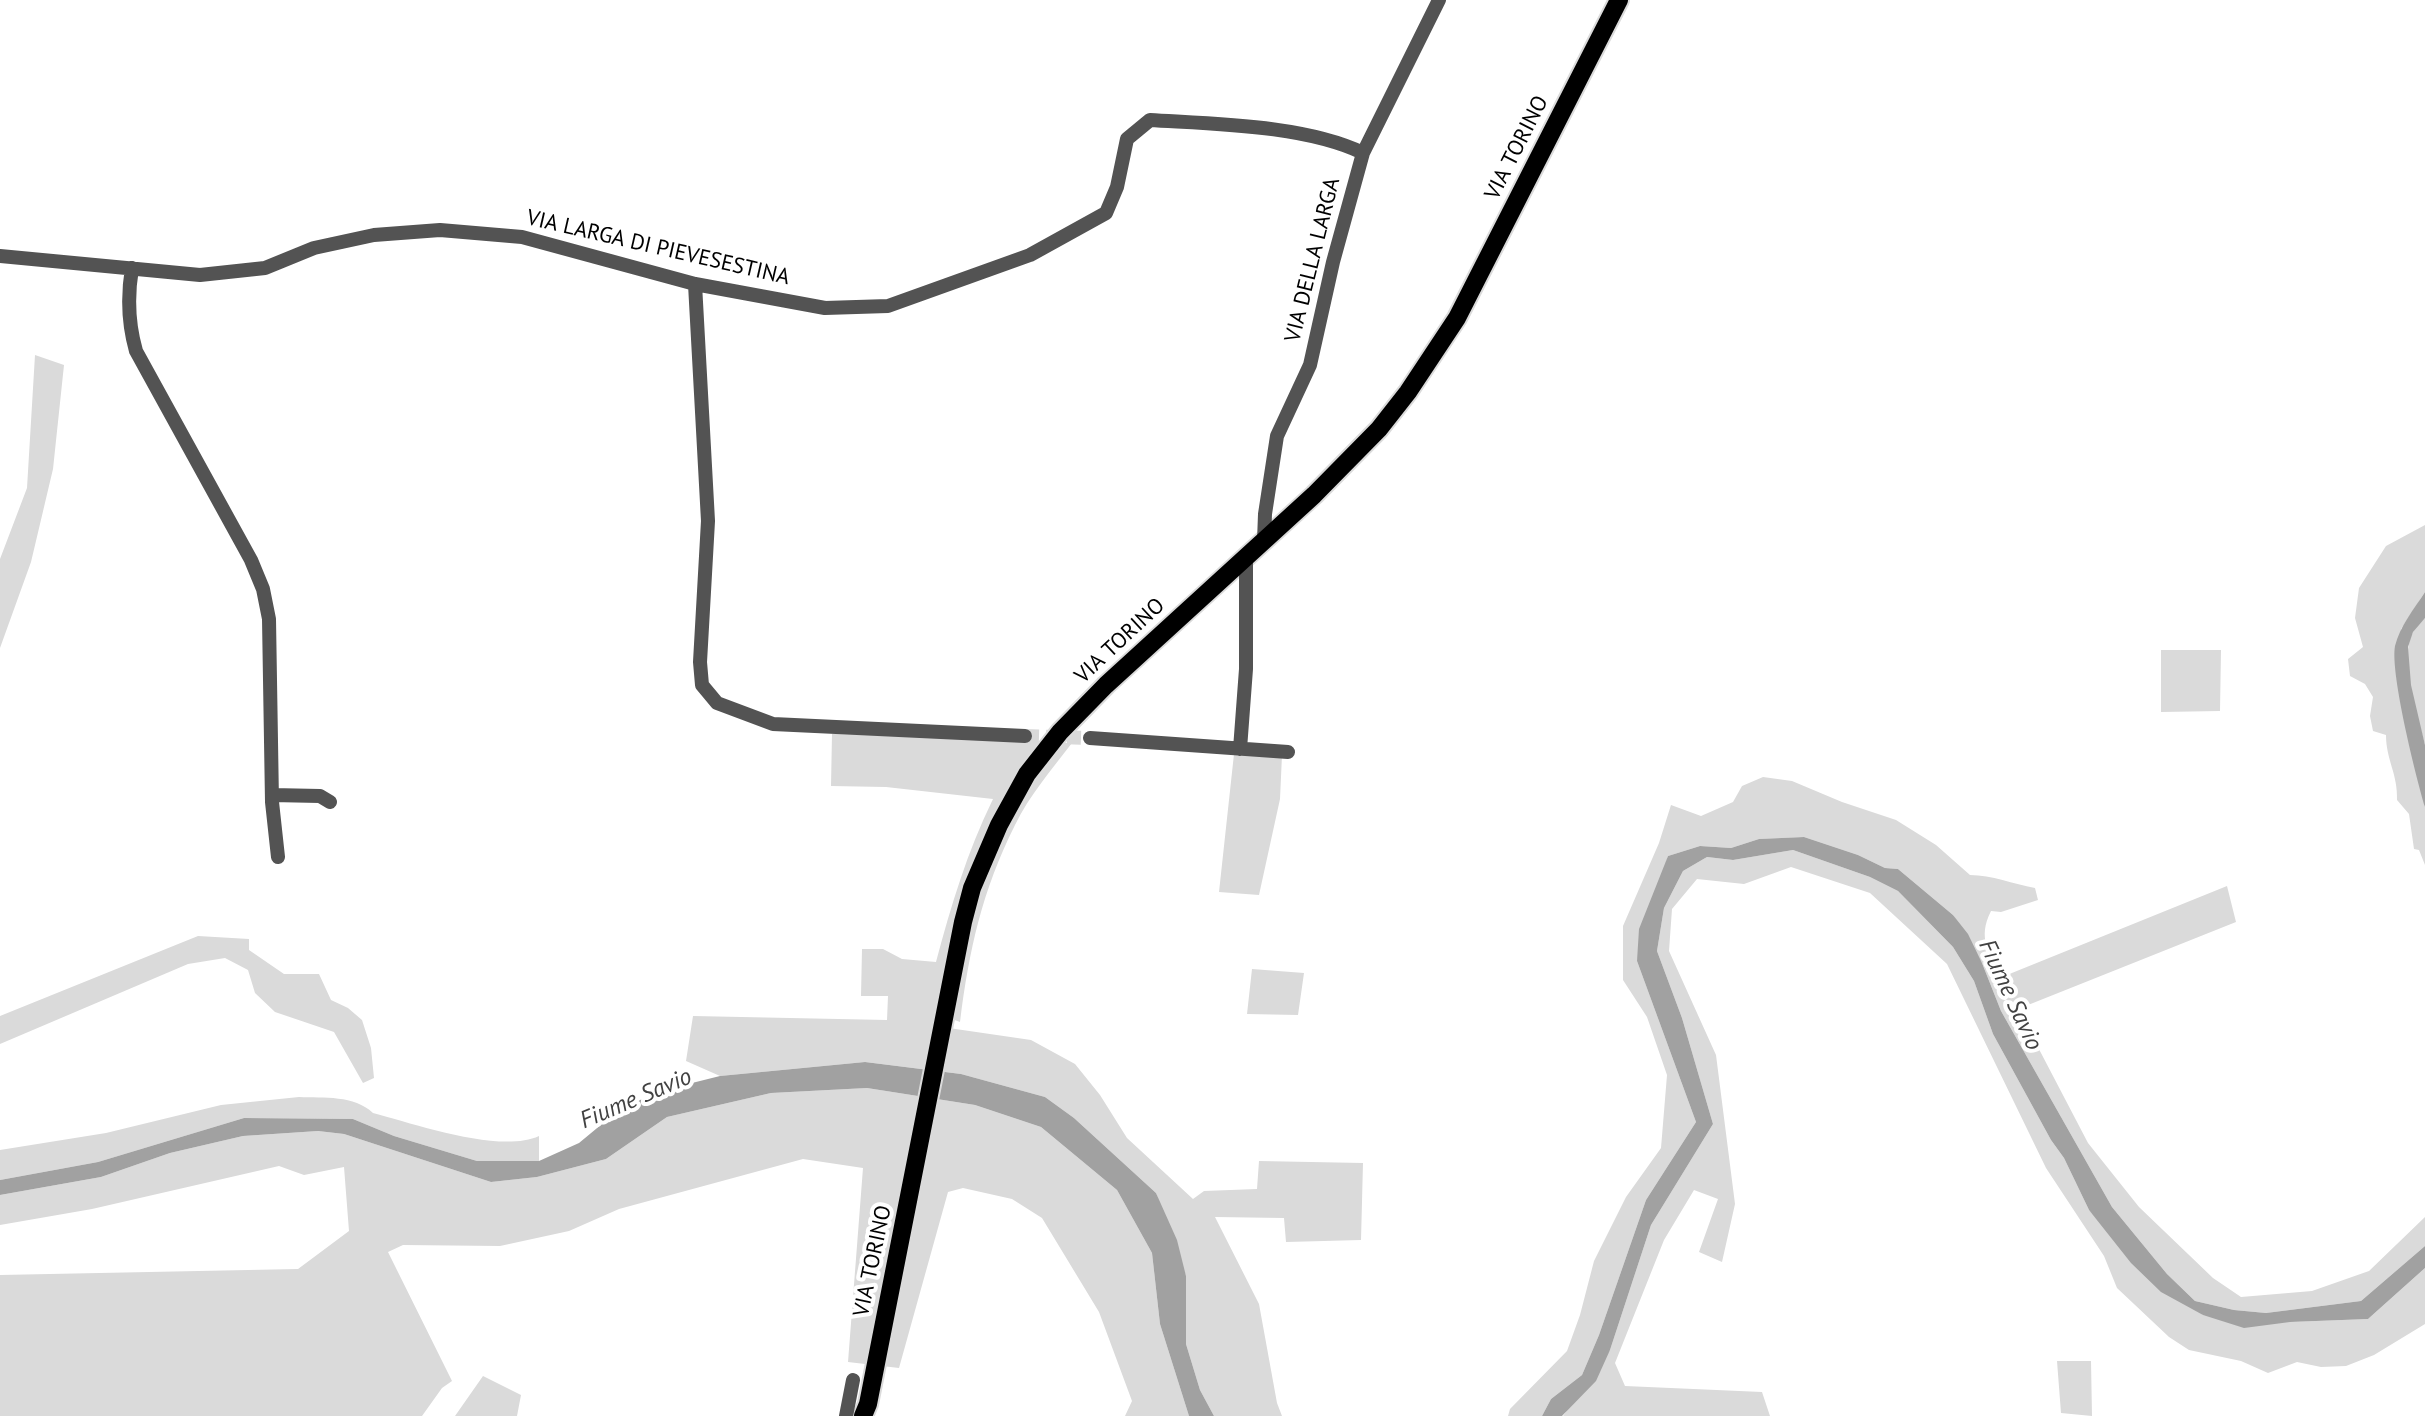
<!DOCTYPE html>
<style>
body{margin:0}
canvas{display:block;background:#fff}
</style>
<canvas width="2425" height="1416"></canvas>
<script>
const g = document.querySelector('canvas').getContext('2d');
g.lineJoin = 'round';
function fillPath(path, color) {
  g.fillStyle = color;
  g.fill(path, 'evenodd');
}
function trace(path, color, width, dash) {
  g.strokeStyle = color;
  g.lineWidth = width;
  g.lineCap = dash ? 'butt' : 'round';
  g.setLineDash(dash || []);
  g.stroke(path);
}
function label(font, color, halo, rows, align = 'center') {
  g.font = font + ' "PT Sans",sans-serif';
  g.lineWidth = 8;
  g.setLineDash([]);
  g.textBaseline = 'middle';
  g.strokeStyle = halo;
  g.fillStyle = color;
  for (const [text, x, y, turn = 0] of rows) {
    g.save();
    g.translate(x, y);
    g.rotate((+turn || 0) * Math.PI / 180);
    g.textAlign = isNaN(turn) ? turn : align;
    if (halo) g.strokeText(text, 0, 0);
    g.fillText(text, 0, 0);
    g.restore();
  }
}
const green = new Path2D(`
 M35 355 64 365 53 469 31 562 0 648V559L27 488Z
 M2425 525V592L2401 629 2399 692 2425 807V865L2419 850 2414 849 2409 814 2397 800C2398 774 2386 760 2386 735L2373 731 2370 716 2373 697 2365 684 2350 676 2348 659 2363 647 2355 618 2359 588 2386 546Z
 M2425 618V745C2418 717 2398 659 2413 632 2415 627 2421 622 2425 618Z
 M2161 650H2221L2220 711 2161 712Z
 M832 734 940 735 1046 742 1007 795 935 1026 1031 1040 1075 1064 1100 1095 1127 1138 1193 1199 1204 1191 1257 1189 1259 1161 1363 1163 1361 1240 1286 1242 1284 1218 1215 1217 1259 1304 1277 1403 1282 1416H1214L1200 1390 1186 1344V1276L1156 1193 1074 1118 1045 1097 961 1074 865 1062 720 1076 686 1061 693 1016 887 1020 888 996H861L862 949H883L902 959 936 962C951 906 967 852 993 799L886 787 831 786Z
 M1062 743H1072C1052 769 1029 796 1015 825 982 891 969 950 960 1022L952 1019C960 975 966 929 980 886 997 835 1029 784 1062 743Z
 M1234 754 1282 755 1280 799 1259 895 1219 892Z
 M1763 777 1792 781 1842 802 1896 820 1936 845 1970 875C1992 875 2013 884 2035 888L2038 900 2001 912 1991 911C1977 939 1989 952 2002 977L2227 886 2236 922 2018 1009 2088 1143 2139 1207 2213 1278 2241 1297 2312 1291 2369 1271 2425 1217V1246L2361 1301 2266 1313 2234 1310 2195 1301 2167 1274 2112 1207 2001 1011 1982 963 1953 915 1898 869 1885 868 1858 855 1804 837 1759 839 1731 848 1700 846 1668 856 1637 961 1696 1122 1646 1200 1599 1335 1582 1375 1551 1399 1542 1416H1508L1510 1409 1567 1351 1580 1315 1594 1261 1626 1197 1661 1148 1667 1075 1647 1017 1623 980V926L1659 843 1671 805 1701 816 1733 802 1742 786Z
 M1793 850 1870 877 1898 891 1953 947 1974 981 1993 1034 2051 1140 2064 1158 2089 1210 2107 1229 2203 1315 2290 1322 2368 1319 2425 1268V1324L2374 1355 2346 1366 2321 1367 2297 1362 2268 1373 2241 1361 2189 1350 2169 1337 2117 1288 2104 1256 2046 1168 1947 964 1870 893 1791 867 1744 884 1697 879 1672 909 1669 951 1716 1055 1735 1204 1722 1262 1699 1252 1718 1199 1694 1190 1664 1240 1615 1363 1625 1386 1762 1392 1770 1416H1563L1610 1350 1651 1225 1713 1124 1682 1018 1657 951 1664 908 1683 871 1707 857 1733 860Z
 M198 936 249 939V950L284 974H319L331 1000 348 1008 362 1020 371 1048 374 1078 363 1083 334 1032 275 1012 255 993 248 970 225 958 188 964 0 1044V1016Z
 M1252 969 1304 973 1298 1015 1247 1014Z
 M867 1088 975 1105 1041 1127 1117 1190 1152 1253 1160 1324 1189 1416H1125L1132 1401 1099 1312 1042 1218 1012 1199 963 1188 948 1192 899 1368 848 1362 863 1168 803 1159 619 1209 569 1231 500 1246 403 1245 388 1252 452 1381 442 1388 422 1416H0V1275L298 1269 349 1231 344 1167 304 1175 279 1166 92 1209 0 1225V1195L101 1177 170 1153 243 1136 318 1131 344 1134 491 1182 537 1177 606 1159 667 1117 771 1093Z
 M299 1097C324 1098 354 1095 373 1113 415 1124 500 1154 539 1136V1161H477L394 1136 353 1119 244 1118 98 1162 0 1180V1150L106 1133 221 1105Z
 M2057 1361H2091L2092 1416 2061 1413Z
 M483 1376 521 1395 517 1416H455Z`);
const water = new Path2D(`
 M2425 592V618L2413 632 2408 647 2411 685 2425 745V807C2416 777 2390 673 2395 646 2400 626 2414 609 2425 592Z
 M1804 837 1858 855 1885 868 1898 869 1953 915 1968 934 1982 963 2001 1011 2112 1207 2167 1274 2195 1301 2234 1310 2266 1313 2361 1301 2425 1246V1268L2368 1319 2290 1322 2244 1328 2203 1315 2161 1292 2131 1263 2089 1210 2064 1158 2051 1140 1993 1034 1974 981 1953 947 1898 891 1870 877 1793 850 1733 860 1707 857 1683 871 1664 908 1657 951 1682 1018 1713 1124 1651 1225 1610 1350 1596 1381 1562 1416H1542L1551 1399 1582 1375 1599 1335 1646 1200 1696 1122 1637 961 1639 929 1668 856 1700 846 1731 848 1759 839Z
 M865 1062 961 1074 1045 1097 1074 1118 1156 1193 1177 1240 1186 1276V1344L1200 1390 1214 1416H1189L1160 1324 1152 1253 1117 1190 1041 1127 975 1105 867 1088 771 1093 667 1117 606 1159 537 1177 491 1182 344 1134 318 1131 243 1136 170 1153 101 1177 0 1195V1180L98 1162 244 1118 353 1119 394 1136 477 1161H539L579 1143 608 1119 652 1093 720 1076Z`);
const minorTunnel = new Path2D(`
 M1025 736 1090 738`);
const minor = new Path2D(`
 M0 256 200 275 265 268 314 248 374 235 440 230 522 237 695 284 825 308 888 306 1030 255 1106 213 1117 187 1127 139 1150 120C1214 124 1305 125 1363 153
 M132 268C127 298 128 323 136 351L251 560 263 589 269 619 272 802 278 857
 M695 284 708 521 700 662 702 685 717 703 773 724 1025 736
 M1264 541 1265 514 1277 436 1310 365 1333 262 1363 153 1439 0
 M1090 738 1288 752
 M1240 749 1246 669V558
 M272 795 320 796 330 802
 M846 1416 853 1380`);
const major = new Path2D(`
 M863 1416 868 1404 963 922 972 888 999 825 1027 774 1060 732 1106 685 1314 495 1379 429 1408 392 1457 318 1619 0`);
const streetNames = [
 ["VIA TORINO",1517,148,-63],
 ["VIA LARGA DI PIEVESESTINA",658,248,13],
 ["VIA DELLA LARGA",1313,260,-76],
 ["VIA TORINO",1120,641,-43],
 ["VIA TORINO",873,1261,-78]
];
const waterNames = [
 ["Fiume Savio",2010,995,65],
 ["Fiume Savio",636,1099,-23]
];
fillPath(green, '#dadada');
fillPath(water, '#a1a1a1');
trace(minorTunnel, '#d9d9d9', 14, [14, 7]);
trace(major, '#dbdbdb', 22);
trace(minor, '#535353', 14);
trace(major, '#000', 18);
label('22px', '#000', '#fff', streetNames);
label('italic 24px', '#424242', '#fff', waterNames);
</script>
